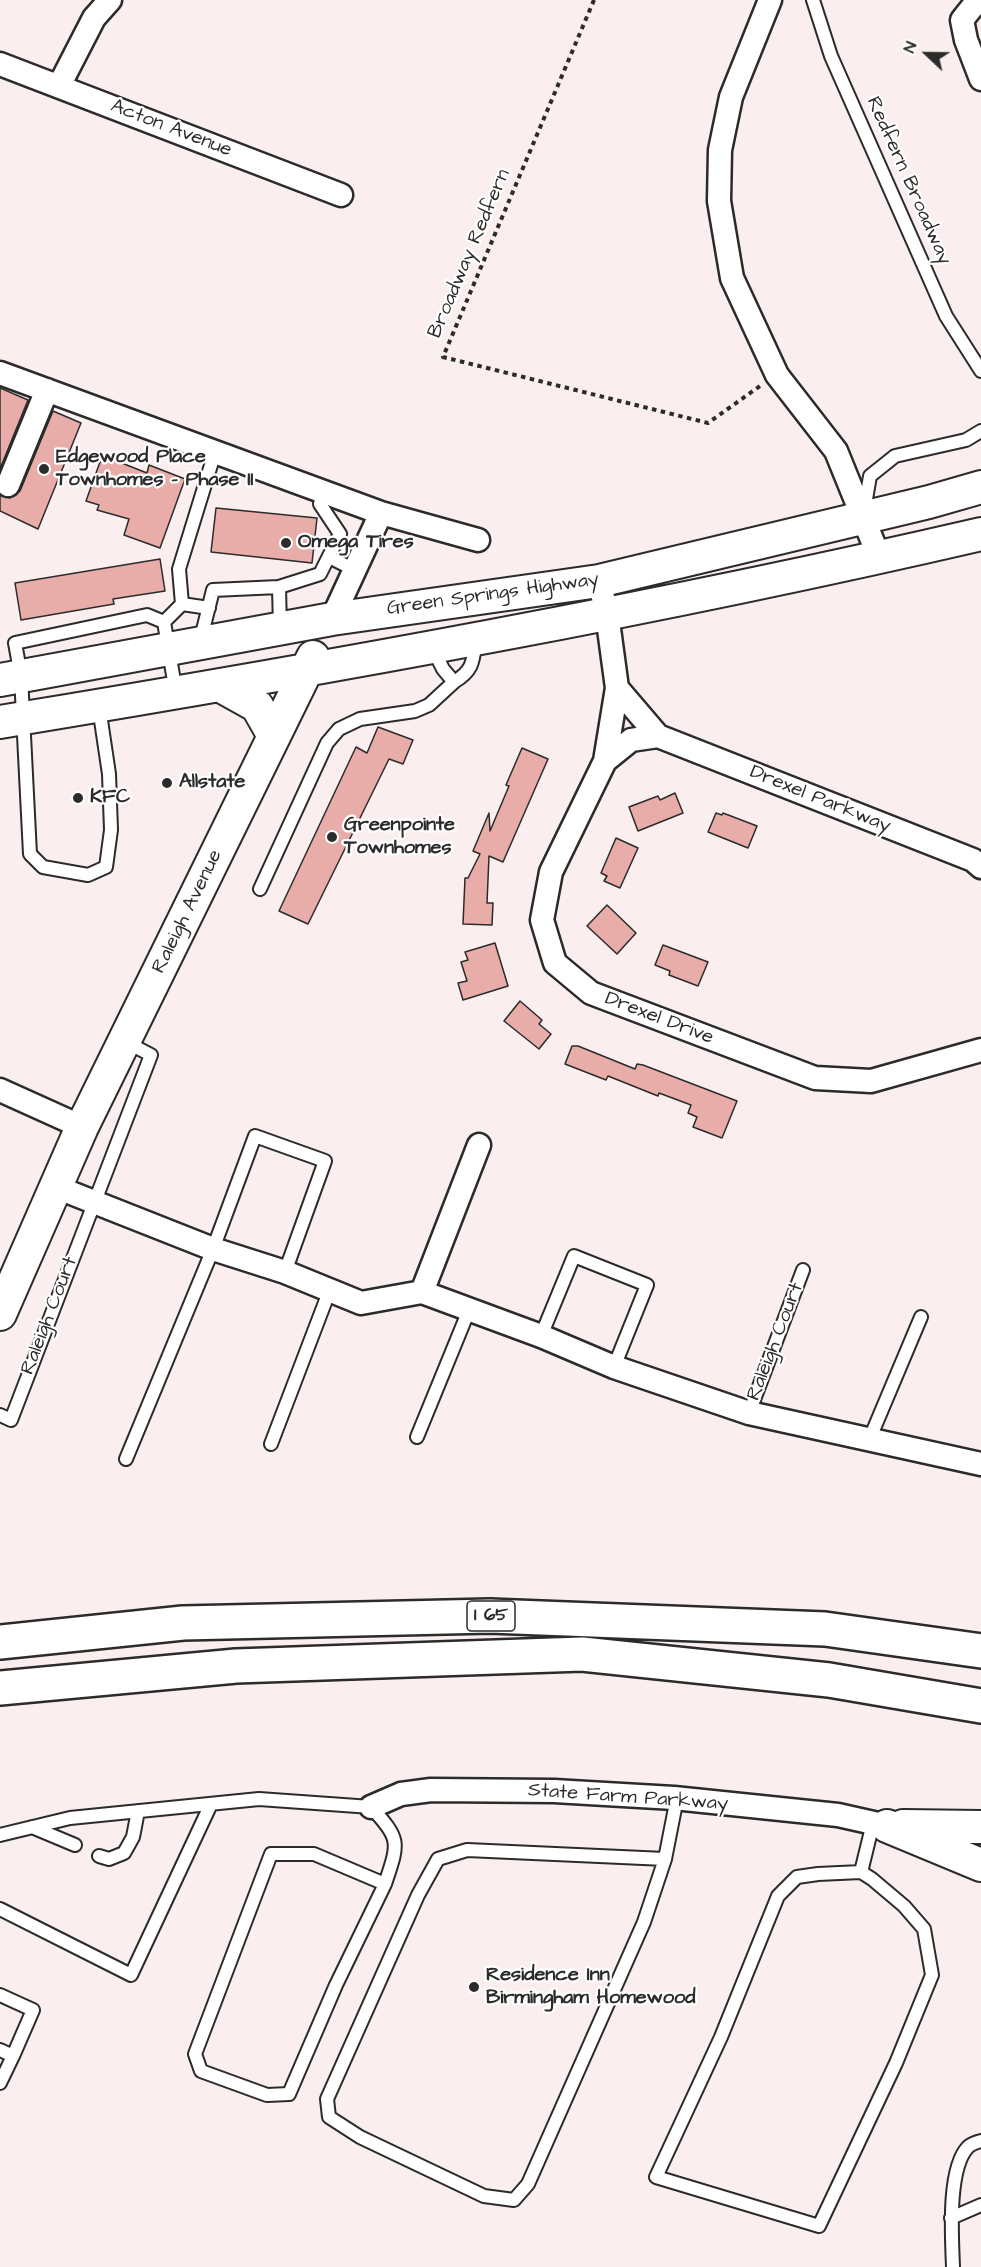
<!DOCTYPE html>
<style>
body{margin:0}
#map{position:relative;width:981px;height:2267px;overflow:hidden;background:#faefee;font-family:"Architects Daughter",sans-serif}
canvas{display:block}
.north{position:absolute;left:897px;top:24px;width:60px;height:60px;-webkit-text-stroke:4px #fff;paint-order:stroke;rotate:292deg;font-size:16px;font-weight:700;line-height:24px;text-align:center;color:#2b2b2b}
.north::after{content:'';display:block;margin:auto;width:21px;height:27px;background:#2b2b2b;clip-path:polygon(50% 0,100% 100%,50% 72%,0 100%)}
</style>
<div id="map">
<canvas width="981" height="2267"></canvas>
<div class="north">N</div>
</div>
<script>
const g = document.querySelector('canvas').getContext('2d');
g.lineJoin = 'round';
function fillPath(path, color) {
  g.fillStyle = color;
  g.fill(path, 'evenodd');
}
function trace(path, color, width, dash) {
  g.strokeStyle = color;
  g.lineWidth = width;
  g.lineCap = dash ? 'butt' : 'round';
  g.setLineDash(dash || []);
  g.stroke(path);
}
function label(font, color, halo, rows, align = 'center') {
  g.font = font + ' "Architects Daughter",sans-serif';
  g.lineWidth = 4.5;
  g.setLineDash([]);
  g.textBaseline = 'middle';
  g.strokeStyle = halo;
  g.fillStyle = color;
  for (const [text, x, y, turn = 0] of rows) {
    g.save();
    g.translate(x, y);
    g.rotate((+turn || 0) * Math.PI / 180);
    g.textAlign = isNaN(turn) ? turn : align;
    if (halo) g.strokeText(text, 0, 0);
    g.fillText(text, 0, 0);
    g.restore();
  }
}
const building = new Path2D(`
 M0 388 28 400 0 469Z
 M53 411 81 423 38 529 0 511V495L10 498 20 491Z
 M109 458 147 473 149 465 185 479 160 548 124 535 129 519 97 510 99 505 86 501 100 462Z
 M216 508 317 518 312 563 211 552Z
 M160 559 165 591 113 599 114 604 21 620 15 583Z
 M378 727 413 740 403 764 389 759 308 924 279 911 356 747 367 753Z
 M522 748 548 759 503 862 489 856 487 903H493L492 925 463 924 465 878H468L480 854 473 851 489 813 490 831 509 786 506 785Z
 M675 793 683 813 638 831 629 807 658 796 660 800Z
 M716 813 722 815 723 813 757 826 748 848 708 832Z
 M616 838 638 848 620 888 604 881 607 876 601 873Z
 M607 905 636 933 617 954 587 926Z
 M495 943 508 986 463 1000 458 983 467 981 461 962 468 960 465 952Z
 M663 945 708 962 698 986 669 975 670 971 655 965Z
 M520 1001 542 1020 539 1024 551 1034 539 1049 504 1021Z
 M572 1046H578L635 1069 637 1064 643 1065 737 1101 722 1138 693 1127 697 1117 688 1113 691 1105 659 1093 658 1096 608 1076 606 1080 565 1064Z`);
const path = new Path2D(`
 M594 0 443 357 708 423 760 386`);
const lane = new Path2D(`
 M813 0 831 56 946 316 981 371
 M864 511 870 476 895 456 966 440 981 431
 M329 557 355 570
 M279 587 320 574 340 534 320 504 323 492
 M182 604 179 569 215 452
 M200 642 213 590 279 587 280 628
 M432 647 443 669 454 682C474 670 473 660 476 639
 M176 693 164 622 182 604 209 608
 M99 707 109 774 111 830 106 867 88 875 43 867 30 854 21 676 15 643 147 615 164 622
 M260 889 327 743 339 729 360 719 415 711 429 705 454 682
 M541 1336 574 1256 647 1285 614 1367
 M749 1413 803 1270
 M0 1415 11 1420 151 1055 126 1042
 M417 1437 469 1310
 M870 1438 921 1317
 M271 1444 329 1292
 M126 1459 213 1249 255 1136 325 1161 285 1272
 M32 1827 75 1845
 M0 1835 70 1818 259 1799 371 1807C401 1840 399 1842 385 1884L314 1854H271L195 2054 201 2071 267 2095 289 2094 336 1985 385 1884
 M99 1856 109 1859 124 1853 133 1837 138 1811
 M665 1859 467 1850 438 1859 418 1895 327 2099 329 2117 360 2137 484 2196 514 2200 528 2184 644 1922 665 1859 677 1798
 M861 1872 872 1879 904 1906 924 1929 932 1975 896 2063 819 2226 656 2177 721 2037 778 1896 797 1877 818 1874 861 1872 873 1823
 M0 1909 131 1975 211 1804
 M0 1995 33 2010 13 2056 0 2050
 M0 2083 13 2056
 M951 2218 981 2205
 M953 2267C952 2238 947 2169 968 2147 971 2144 977 2142 981 2141`);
const street = new Path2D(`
 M770 0 731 97 720 150 719 201 732 278 777 375 836 451 879 557
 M981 3 974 5 962 20 966 40 981 79
 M0 64 341 195
 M59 86 94 18 110 0
 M0 373 381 513 478 540
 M8 485 47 390
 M599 581 607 614 617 688 658 736
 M332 619 381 513
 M605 761 617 688
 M981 867 973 860 658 736 631 740 605 761 551 872 542 920 555 963 591 993 815 1078 871 1081 981 1050
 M0 1090 82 1127
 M56 1187 213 1249 285 1272 361 1303 422 1292 479 1145
 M422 1292 541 1336 614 1367 749 1413 981 1464
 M371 1807 401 1794 431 1790 554 1791 674 1798 838 1815 887 1826`);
const secondary = new Path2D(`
 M0 680 332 619 599 581 929 502 981 487
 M221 686 257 706 274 736
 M0 722C329 668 657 609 981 534
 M0 1314 82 1127 313 657
 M887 1826 981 1865
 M903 1826 981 1827`);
const highway = new Path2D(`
 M0 1642 183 1623 490 1616 825 1629 981 1651
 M0 1688 236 1666 582 1654 829 1680 981 1706`);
const markers = [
 [44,469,6,"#2b2b2b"],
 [286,543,6,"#2b2b2b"],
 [167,783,6,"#2b2b2b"],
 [78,798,6,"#2b2b2b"],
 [332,837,6,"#2b2b2b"],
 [474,1987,6,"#2b2b2b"]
];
const shields = [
 [491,1616,48]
];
const shieldNames = [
 ["I 65",491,1616]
];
const streetNames = [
 ["Acton Avenue",171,129,21],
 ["Redfern Broadway",908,181,66],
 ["Broadway Redfern",470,254,-67],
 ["Green Springs Highway",493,595,-8],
 ["Drexel Parkway",820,800,22],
 ["Raleigh Avenue",188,912,-64],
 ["Drexel Drive",659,1019,21],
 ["Raleigh Court",50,1316,-69],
 ["Raleigh Court",776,1342,-69],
 ["State Farm Parkway",628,1798,4]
];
const poiNames = [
 ["Edgewood Place",56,458],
 ["Townhomes - Phase II",56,481],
 ["Omega Tires",298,543],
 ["Allstate",179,783],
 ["KFC",90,798],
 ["Greenpointe",344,826],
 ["Townhomes",344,849],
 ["Residence Inn",486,1976],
 ["Birmingham Homewood",486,1999]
];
fillPath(building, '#e8ada9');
trace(building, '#2b2b2b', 1.5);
trace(lane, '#2b2b2b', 16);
trace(street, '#2b2b2b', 27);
trace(secondary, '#2b2b2b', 36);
trace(highway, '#2b2b2b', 38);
trace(path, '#2b2b2b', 4, [4.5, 4.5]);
trace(lane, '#fff', 12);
trace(street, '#fff', 22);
trace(secondary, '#fff', 32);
trace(highway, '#fff', 33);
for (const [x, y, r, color] of markers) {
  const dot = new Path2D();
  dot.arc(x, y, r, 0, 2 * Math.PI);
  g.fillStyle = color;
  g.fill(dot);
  trace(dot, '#fff', 2);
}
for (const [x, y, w] of shields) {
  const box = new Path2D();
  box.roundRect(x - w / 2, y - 15, w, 30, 4.5);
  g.fillStyle = '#fff';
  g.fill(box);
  trace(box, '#2b2b2b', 1.5);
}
label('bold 18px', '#2b2b2b', null, shieldNames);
label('20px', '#2b2b2b', '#fff', streetNames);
label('bold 20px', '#2b2b2b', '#fff', poiNames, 'left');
</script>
